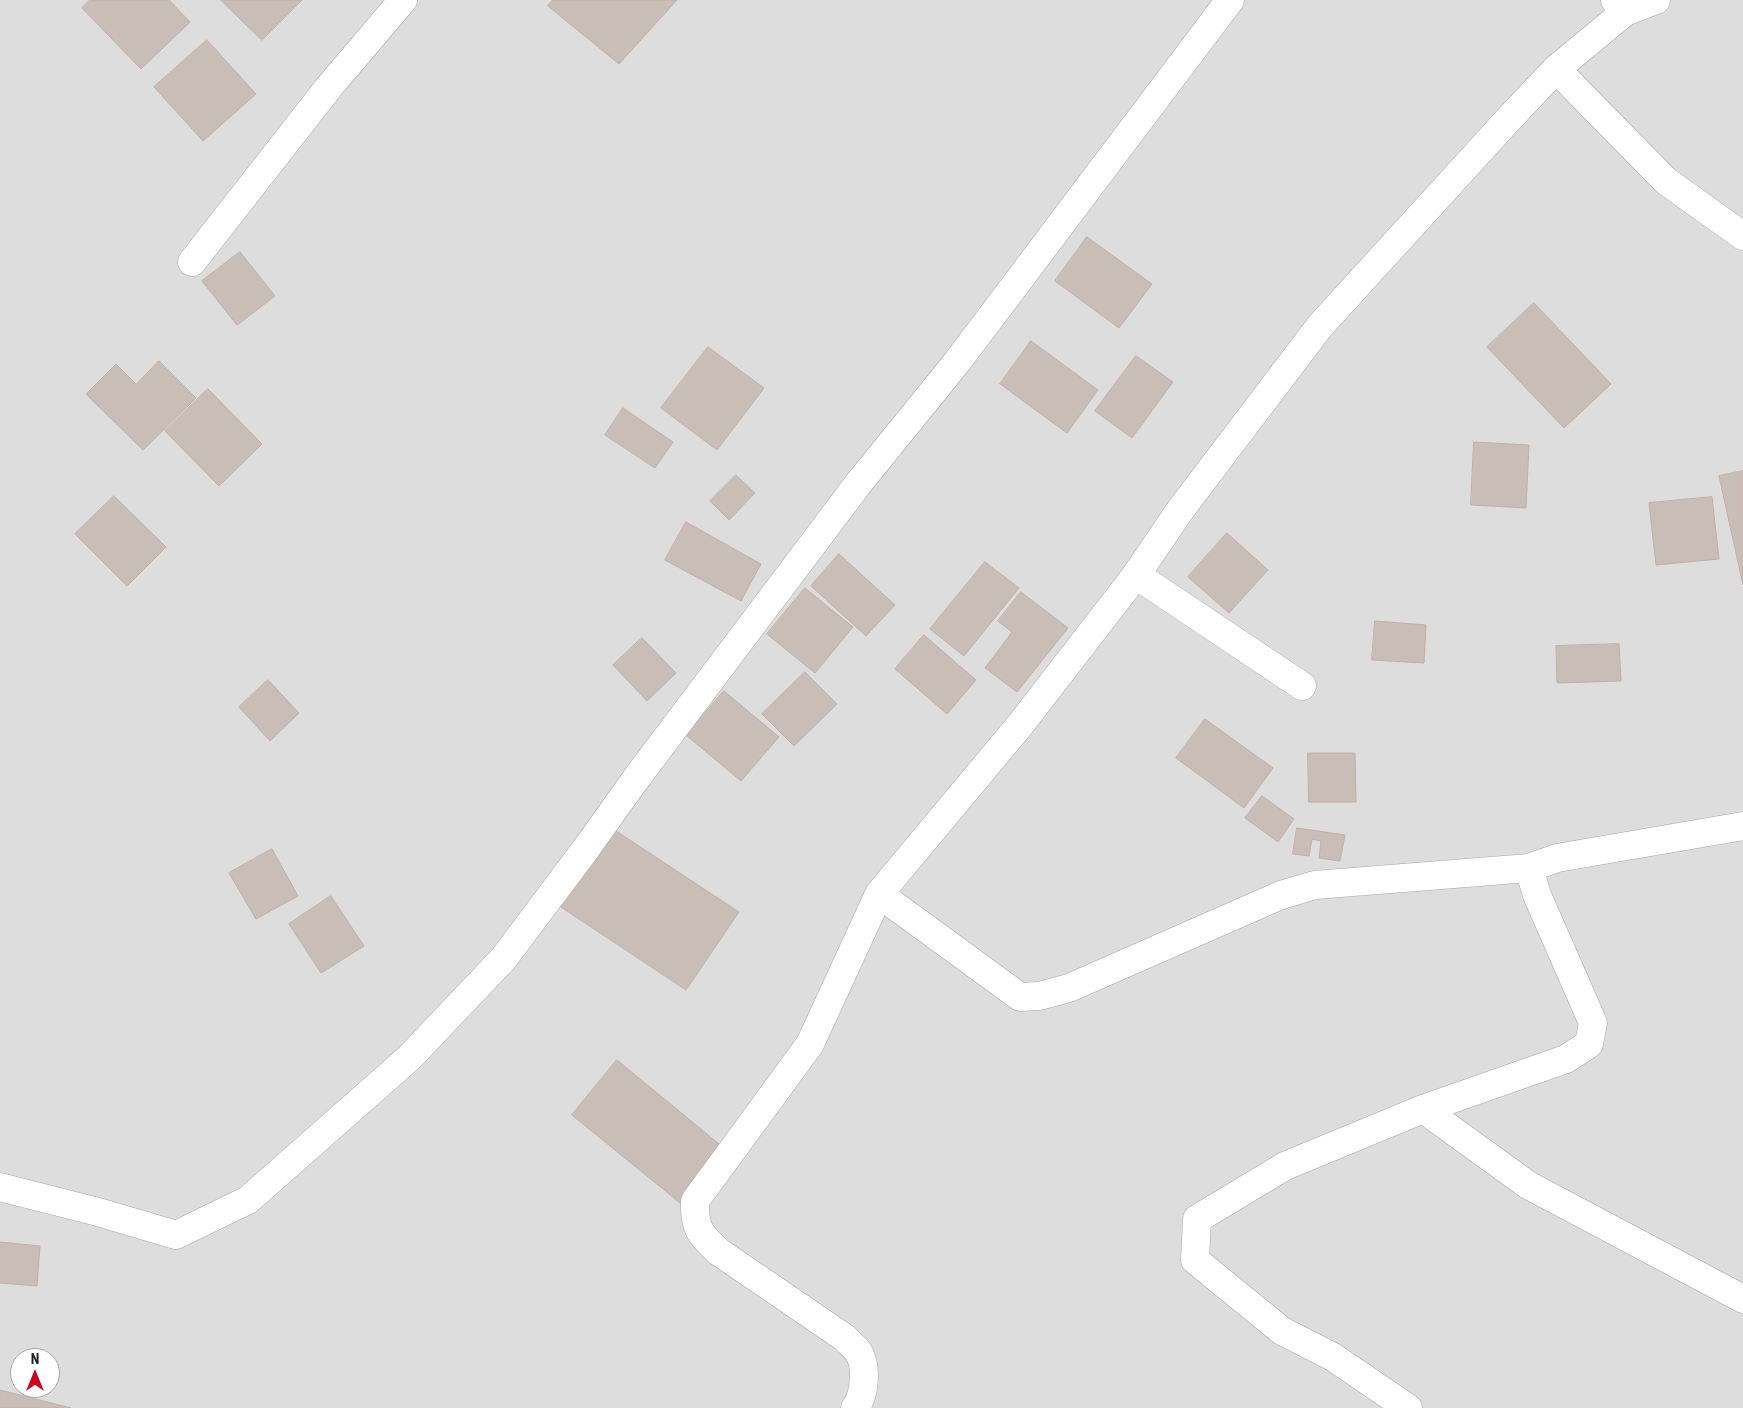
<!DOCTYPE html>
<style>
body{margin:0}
#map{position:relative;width:1743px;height:1408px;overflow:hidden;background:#f1ebe5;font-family:"Roboto Condensed",sans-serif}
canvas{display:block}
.north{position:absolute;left:10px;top:1348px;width:50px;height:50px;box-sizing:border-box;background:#fff;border:1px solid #a6a6a6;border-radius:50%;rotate:0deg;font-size:14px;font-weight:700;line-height:20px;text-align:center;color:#202020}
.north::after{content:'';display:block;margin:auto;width:18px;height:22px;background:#cf001f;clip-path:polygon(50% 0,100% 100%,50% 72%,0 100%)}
</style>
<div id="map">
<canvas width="1743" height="1408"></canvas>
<div class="north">N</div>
</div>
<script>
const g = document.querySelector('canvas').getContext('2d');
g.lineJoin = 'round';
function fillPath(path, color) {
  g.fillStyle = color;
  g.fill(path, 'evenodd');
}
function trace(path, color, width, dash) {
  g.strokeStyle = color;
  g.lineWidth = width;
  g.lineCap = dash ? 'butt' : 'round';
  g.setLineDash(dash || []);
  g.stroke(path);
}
const residential = new Path2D(`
 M0 0H1743V1408H0ZM20 1358H50V1388H20Z`);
const building = new Path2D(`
 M90 0H169L190 22 141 69 82 8Z
 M221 0H302L262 40Z
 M553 0H677L619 64 548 6Z
 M207 40 256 94 203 141 154 87Z
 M1087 237 1152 284 1119 328 1055 281Z
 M240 252 275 296 237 325 202 281Z
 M1534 303 1611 384 1564 428 1487 347Z
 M1031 341 1098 390 1067 433 1000 384Z
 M708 347 764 388 717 450 661 408Z
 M1136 356 1173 382 1132 438 1095 411Z
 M159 361 196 398 143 450 86 394 116 364 136 384Z
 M208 389 262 444 219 486 165 431Z
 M623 408 673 442 655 468 605 435Z
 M1474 442 1529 445 1526 508 1471 505Z
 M1743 471V585L1719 476Z
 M736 475 755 493 729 520 710 501Z
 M114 496 166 547 127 586 75 534Z
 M1712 497 1719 559 1656 565 1649 503Z
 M686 522 761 564 741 601 665 560Z
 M1227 533 1268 570 1229 613 1188 577Z
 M839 554 895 605 866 636 811 586Z
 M985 562 1019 588 964 656 930 629Z
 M805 588 853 627 815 673 767 634Z
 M1021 592 1068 628 1017 692 985 668 1012 632 998 621Z
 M1375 621 1426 625 1424 663 1372 660Z
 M924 635 976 680 947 714 895 669Z
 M642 638 676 673 647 701 613 665Z
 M1619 644 1621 681 1557 683 1556 646Z
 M805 672 837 704 794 746 762 714Z
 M268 680 299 713 270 741 239 707Z
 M724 691 779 737 741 781 686 735Z
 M1205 719 1273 768 1244 808 1176 758Z
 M1308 753H1355L1356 802H1309Z
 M1262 796 1294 819 1278 842 1245 818Z
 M610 827 739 912 686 990 558 905Z
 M1297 828 1345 835 1340 861 1319 858 1321 841 1312 839 1309 856 1293 854Z
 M272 849 298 896 256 919 229 873Z
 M331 896 364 946 321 973 289 924Z
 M617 1060 730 1153 685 1207 572 1115Z
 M0 1242 40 1246 37 1286 0 1283Z
 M0 1390 71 1408H0Z`);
const minor = new Path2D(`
 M1625 12 1656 0
 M1556 69 1666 181 1743 236
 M192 262 329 87 403 0
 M1136 575 1181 509 1320 326 1506 122 1556 69 1625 12 1615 0
 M879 894 1020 997 1039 996 1069 988 1281 895 1315 885 1529 868
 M1423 1109 1566 1059 1589 1044 1593 1023 1537 895 1529 868 1557 858 1743 826
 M0 1187 98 1212 176 1235 248 1200 409 1058 504 958 588 846 635 780 858 484 957 362 1230 0
 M855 1408C865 1395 867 1367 859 1353 856 1348 849 1343 845 1338L719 1252C700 1235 694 1228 695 1201L810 1044 879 894 1020 725 1136 575 1302 686
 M1408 1408 1333 1357 1282 1331 1195 1260 1197 1219 1285 1166 1423 1109 1528 1185 1743 1299`);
fillPath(residential, '#dedddd');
fillPath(building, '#c9bdb8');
trace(building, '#c3afa7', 1);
trace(minor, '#a7a7a7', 29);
trace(minor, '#fff', 28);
</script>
